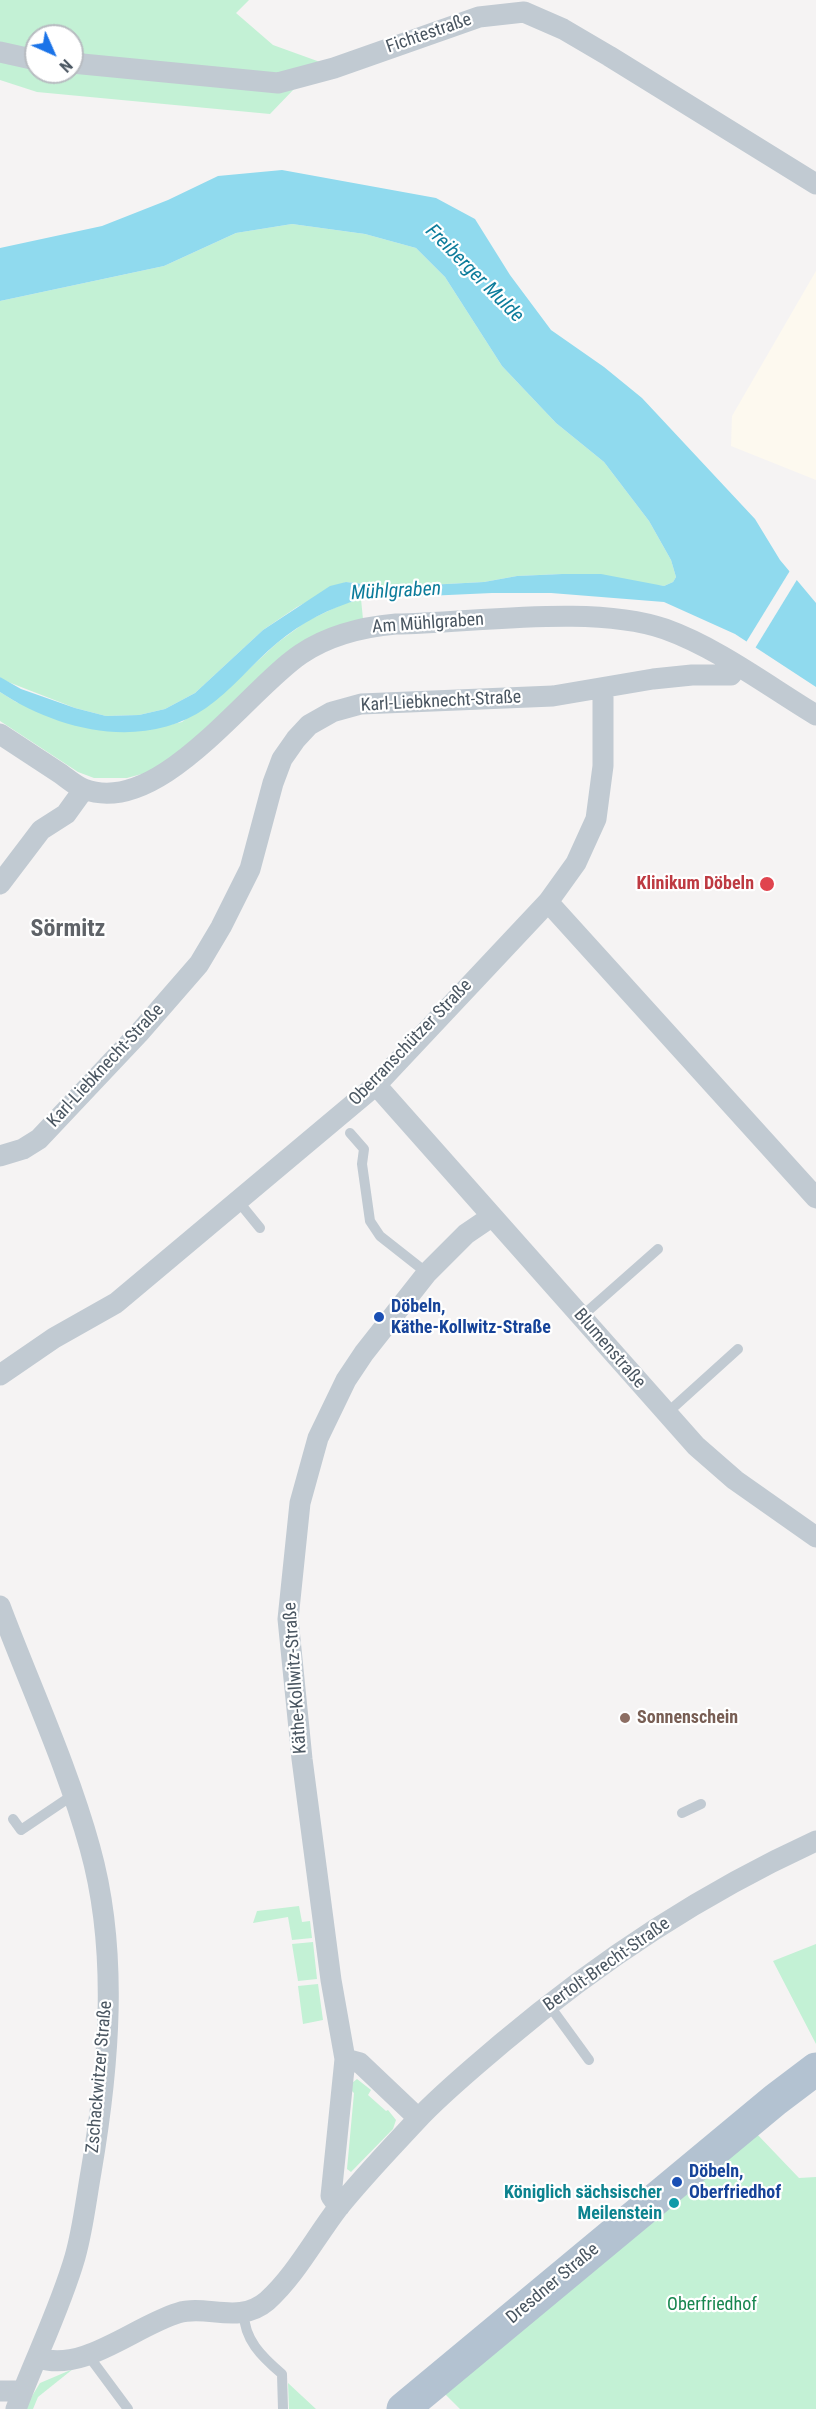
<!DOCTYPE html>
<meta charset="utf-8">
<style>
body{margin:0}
#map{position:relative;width:816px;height:2409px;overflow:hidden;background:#f5f3f3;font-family:"Roboto Condensed",sans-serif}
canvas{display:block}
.north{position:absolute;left:24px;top:24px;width:60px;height:60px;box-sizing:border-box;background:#fff;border:2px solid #b7bbc0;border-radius:50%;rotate:135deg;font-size:16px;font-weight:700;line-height:24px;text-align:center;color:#4a5661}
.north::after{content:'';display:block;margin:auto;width:21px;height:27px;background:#1a73e8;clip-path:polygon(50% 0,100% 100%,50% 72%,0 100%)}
</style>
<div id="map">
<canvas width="816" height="2409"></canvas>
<div class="north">N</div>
</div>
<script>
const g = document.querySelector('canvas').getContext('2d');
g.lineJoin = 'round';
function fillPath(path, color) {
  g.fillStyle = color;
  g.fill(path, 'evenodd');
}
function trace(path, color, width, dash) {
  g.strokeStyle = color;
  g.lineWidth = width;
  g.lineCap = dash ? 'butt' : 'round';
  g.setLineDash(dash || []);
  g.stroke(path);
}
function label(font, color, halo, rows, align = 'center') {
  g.font = font + ' "Roboto Condensed",sans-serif';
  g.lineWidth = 4.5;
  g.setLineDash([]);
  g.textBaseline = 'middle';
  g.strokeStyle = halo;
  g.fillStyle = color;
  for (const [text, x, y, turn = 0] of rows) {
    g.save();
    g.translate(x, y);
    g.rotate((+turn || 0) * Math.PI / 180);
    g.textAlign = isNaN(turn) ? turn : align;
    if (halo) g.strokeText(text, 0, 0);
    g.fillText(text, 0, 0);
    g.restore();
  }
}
const commercial = new Path2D(`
 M816 271V480L731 446 732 416Z`);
const green = new Path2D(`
 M0 0H249L236 13 273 45 320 62 270 114 37 92 0 80ZM36 36H72V72H36Z
 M292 224 365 234 416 248 445 277 502 366 556 423 604 462 649 521 671 560 676 577 673 582 664 586 562 574 517 576 484 582 390 587 346 582 297 607 263 630 195 693 165 709 139 715 106 716 75 708 3 680 0 677V301L164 266 236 233Z
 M361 599 363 619 205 734 149 772 127 778H94L78 772 0 721V692L16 702 117 732 151 729 182 722 237 680 277 643 307 621 343 604Z
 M299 1906 302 1922 310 1921 312 1938 292 1940 288 1917 253 1923 257 1911Z
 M313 1942 317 1979 298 1981 292 1944Z
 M816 1944V2044L773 1961Z
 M318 1984 323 2020 303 2024 298 1986Z
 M357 2079 371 2090 368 2095 386 2111 388 2110 396 2120 393 2129 351 2172 347 2169 354 2093 351 2090 352 2083Z
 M755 2132 799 2178 816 2177V2409H460L445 2394Z
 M73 2369 38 2397 33 2409H24L40 2383Z
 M288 2383 316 2409H289Z`);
const water = new Path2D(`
 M282 170 436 198 475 219 510 275 551 330 604 367 642 398 755 519 780 560 816 603V687L735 634 664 602 551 593H492L361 599C330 608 302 622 277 643 253 663 232 690 206 708 143 751 59 731 0 692V677L21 689 75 708 106 716 139 715 165 709 195 693 263 630 330 586 346 582 390 587 484 582 517 576 562 574H601L664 586 673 582 676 577 671 560 649 521 604 462 556 423 502 366 445 277 416 248 365 234 292 224 236 233 164 266 0 301V248L102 226 168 200 218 176Z`);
const pier = new Path2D(`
 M791 569 798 578 754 650 745 644Z`);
const lane = new Path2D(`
 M350 1133 364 1149 362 1164 370 1221 380 1236 427 1273
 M238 1201 260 1228
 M581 1317 658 1249
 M666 1414 738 1349
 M682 1813 701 1804
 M13 1819 21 1830 73 1795
 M549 2005 589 2060
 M244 2311C243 2339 262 2357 282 2374L283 2409
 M88 2355 128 2409`);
const street = new Path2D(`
 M0 52 36 60
 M72 63 278 83 334 68 479 17 524 12 563 29 609 56 816 184
 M0 734C20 747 41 761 61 774 68 779 76 786 84 789 159 818 246 691 301 654 329 635 362 627 396 624 473 623 593 604 665 629 718 648 768 686 816 715
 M0 884 41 830 66 814 84 789
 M548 902 816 1198
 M376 1085 696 1446 735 1480 816 1537
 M0 1156 23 1149 39 1139 139 1033 199 964 221 927 250 869 273 783 282 759 296 739 309 725 332 712 361 704 553 696 653 679 692 675H731L737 667
 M0 1375 54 1338 116 1303 376 1085 548 902 576 863 596 819 603 766V690
 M0 1606C30 1686 67 1765 90 1848 119 1952 109 2067 91 2172 86 2200 83 2229 75 2257 60 2309 35 2358 16 2409
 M345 2059 360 2063 418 2118
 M339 2207 331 2196 345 2059 331 1980 302 1759 288 1619 300 1503 318 1438 346 1380 364 1353 427 1273 466 1234 491 1217
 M39 2358C83 2373 135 2326 178 2313 206 2304 239 2325 267 2301 295 2276 315 2238 338 2208 362 2178 389 2150 416 2121 442 2093 473 2068 502 2043 598 1962 702 1893 816 1841
 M0 2391H23`);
const primary = new Path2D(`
 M403 2409 775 2100 816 2069`);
const markers = [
 [767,884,8,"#e0444e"],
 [379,1317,6,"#1a4fb4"],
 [625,1718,6,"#8d6e63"],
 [677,2182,6,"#1a4fb4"],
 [674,2203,6,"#0f9aa8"]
];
const streetNames = [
 ["Fichtestraße",429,34,-19],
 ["Am Mühlgraben",428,624,-4],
 ["Karl-Liebknecht-Straße",441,702,-3],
 ["Oberranschützer Straße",411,1043,-46],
 ["Karl-Liebknecht-Straße",106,1066,-47],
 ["Blumenstraße",609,1349,49],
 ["Käthe-Kollwitz-Straße",296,1678,-94],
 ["Bertolt-Brecht-Straße",607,1965,-35],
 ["Zschackwitzer Straße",100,2077,-85],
 ["Dresdner Straße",553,2284,-40]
];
const healthNames = [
 ["Klinikum Döbeln",754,884]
];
const transitNames = [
 ["Döbeln,",391,1307],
 ["Käthe-Kollwitz-Straße",391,1328],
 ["Döbeln,",689,2172],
 ["Oberfriedhof",689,2193]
];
const educationNames = [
 ["Sonnenschein",637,1718]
];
const cultureNames = [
 ["Königlich sächsischer",662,2193],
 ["Meilenstein",662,2214]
];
const parkNames = [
 ["Oberfriedhof",712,2305]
];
const waterNames = [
 ["Freiberger Mulde",474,274,45],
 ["Mühlgraben",396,592,-3]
];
const districtNames = [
 ["Sörmitz",68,930]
];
fillPath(commercial, '#fdf9ef');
fillPath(green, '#c3f1d5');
fillPath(water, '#90daee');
fillPath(pier, '#f5f3f3');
trace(lane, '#c1cad2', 10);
trace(street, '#c1cad2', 21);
trace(primary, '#b3c2d1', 33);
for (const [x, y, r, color] of markers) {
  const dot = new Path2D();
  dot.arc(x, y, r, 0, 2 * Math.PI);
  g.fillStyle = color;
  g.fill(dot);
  trace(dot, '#fff', 2);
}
label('18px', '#4a5661', '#fff', streetNames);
label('bold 18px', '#be3a42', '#fff', healthNames, 'right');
label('bold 18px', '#164399', '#fff', transitNames, 'left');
label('bold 18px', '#785e54', '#fff', educationNames, 'left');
label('bold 18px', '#0d838f', '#fff', cultureNames, 'right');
label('18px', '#17864f', '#fff', parkNames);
label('italic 20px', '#0c7c9b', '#fff', waterNames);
label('bold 24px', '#5f6368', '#fff', districtNames);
</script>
